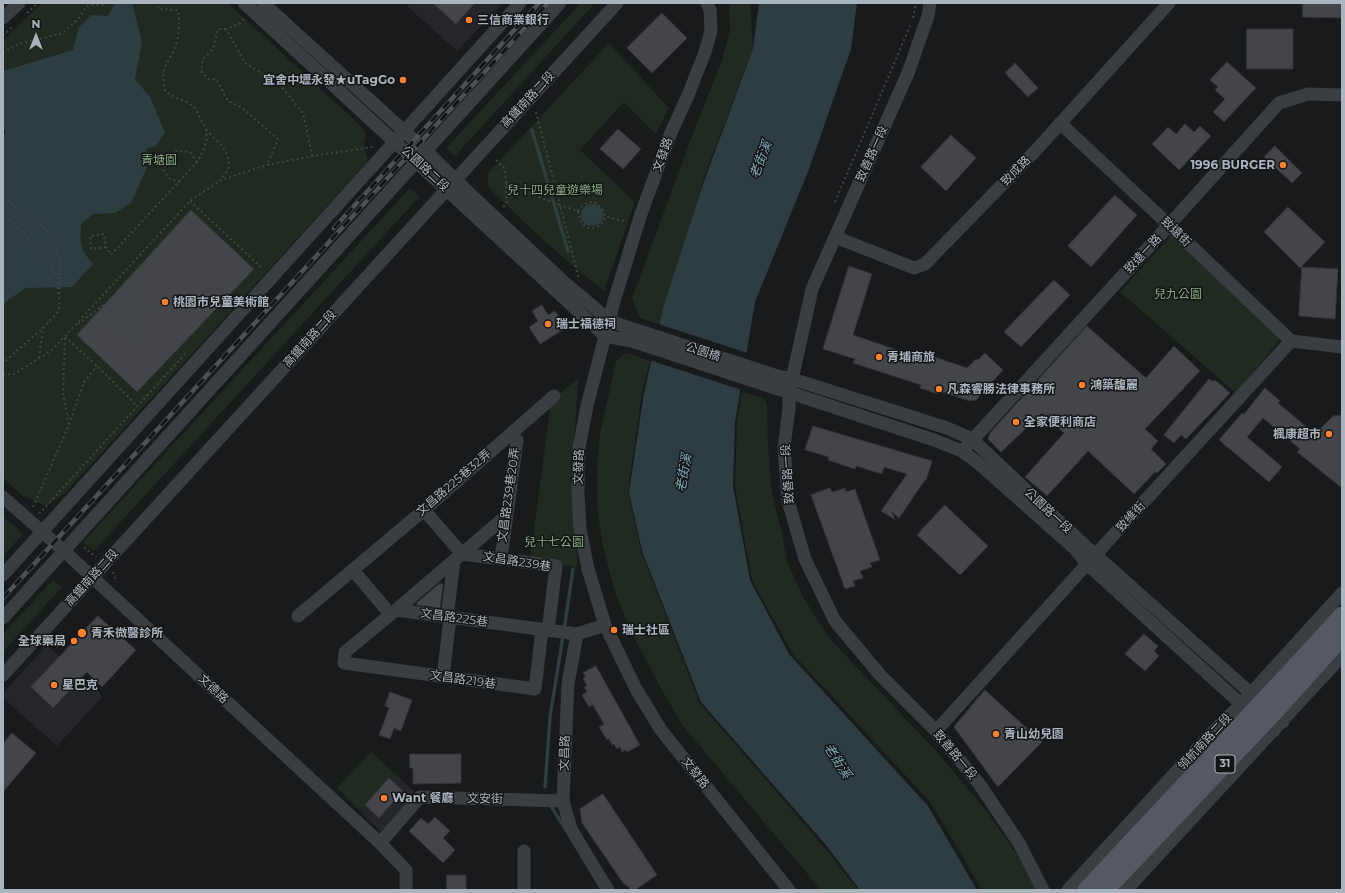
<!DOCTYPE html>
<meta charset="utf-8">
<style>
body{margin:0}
#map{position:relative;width:1345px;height:893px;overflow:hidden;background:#191a1b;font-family:Montserrat,sans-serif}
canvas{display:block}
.frame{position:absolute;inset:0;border:4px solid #aab4bc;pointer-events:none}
.north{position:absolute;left:16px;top:16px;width:40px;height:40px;-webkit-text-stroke:3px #141517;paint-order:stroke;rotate:0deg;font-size:11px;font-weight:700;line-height:16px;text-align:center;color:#aab4bc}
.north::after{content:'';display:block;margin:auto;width:14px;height:18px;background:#aab4bc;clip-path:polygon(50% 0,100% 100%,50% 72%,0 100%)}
</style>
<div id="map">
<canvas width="1345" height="893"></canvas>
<div class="frame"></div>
<div class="north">N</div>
</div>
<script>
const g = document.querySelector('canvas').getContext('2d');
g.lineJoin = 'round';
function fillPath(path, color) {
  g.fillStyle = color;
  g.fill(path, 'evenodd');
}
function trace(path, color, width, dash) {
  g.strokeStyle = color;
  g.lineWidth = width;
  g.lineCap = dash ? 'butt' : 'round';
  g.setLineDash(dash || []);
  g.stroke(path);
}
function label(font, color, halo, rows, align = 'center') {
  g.font = font + ' Montserrat,"Noto Sans TC",sans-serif';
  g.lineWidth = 3;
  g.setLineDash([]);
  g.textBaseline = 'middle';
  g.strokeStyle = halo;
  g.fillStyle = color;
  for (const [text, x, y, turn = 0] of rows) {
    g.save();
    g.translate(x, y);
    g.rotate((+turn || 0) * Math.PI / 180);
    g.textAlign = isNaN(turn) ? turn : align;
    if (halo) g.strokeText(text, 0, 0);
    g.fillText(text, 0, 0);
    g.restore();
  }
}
const built = new Path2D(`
 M409 3H503L457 51 407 6Z
 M47 645 103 696 57 746 3 698V693Z
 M394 773 417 794 381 832 360 811Z`);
const green = new Path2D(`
 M42 3H228L364 129 366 136 364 144 368 161 65 493 46 506 23 496 3 478V40Z
 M581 3H595L455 156 446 148Z
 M729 3H750L753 49 704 177 662 325 640 318 632 298 697 123 722 60 730 29Z
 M609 43 669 108 656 134 624 102 580 150 635 202 604 291C563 259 525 224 488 187V173Z
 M410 188 419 197 94 551 83 542Z
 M1171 236 1280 339 1236 393 1120 292Z
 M626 353 650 361 642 392 628 491 641 551 700 704 825 848 858 890H820L806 872 683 726 659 685 630 630 615 592 603 547 597 507V465L600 433 616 361Z
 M578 378 572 485 578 567 530 561 551 401Z
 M742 392 763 398 767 404 768 447 772 495 782 533 787 561 803 597 829 638 937 752 987 812 1028 870 1036 890H982L931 803 792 653 752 580 735 486 737 422Z
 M3 516 23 534 3 556Z
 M53 580 62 587 3 652V634Z
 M371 752 394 773 360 811 337 788Z`);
const water = new Path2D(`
 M115 3H132L142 42 135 79 150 97 165 132 156 146 146 149V170L131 203 115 213 93 214 81 224C80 244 80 249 93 264L72 287 26 288 5 302 3 309V137L6 133 3 125V71L73 50 79 27 91 15 108 16Z
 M759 3H857L851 49 809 169 755 302 735 422 733 486 750 580 789 654 928 806 977 890H860L826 845 701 702 642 551 629 492 644 393 664 305 703 184 753 49Z
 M581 215a11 11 0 1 1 22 0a11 11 0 1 1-22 0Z`);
const pier = new Path2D(`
 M658 324 748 353 742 390 649 360Z`);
const stream = new Path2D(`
 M532 130 568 251
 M564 630 573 569
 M545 787 550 717 563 636
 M551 806 566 830`);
const building = new Path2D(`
 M433 3H475L456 24Z
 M1303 3H1342V18L1303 17Z
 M662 13 687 38 652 73 627 48Z
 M1247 29H1293V69H1247Z
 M1227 62 1256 88 1224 122 1213 112 1225 99 1215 90 1218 87 1210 80Z
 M1015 63 1038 88 1028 97 1005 73Z
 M1185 124 1194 132 1200 126 1211 136 1179 170 1152 144 1168 127 1176 134Z
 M618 129 641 149 623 169 600 149Z
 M951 135 976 158 946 191 921 167Z
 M1275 146 1302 173 1292 183 1264 157Z
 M1115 195 1137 215 1091 267 1068 246Z
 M1288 207 1325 242 1300 268 1264 232Z
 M191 210 254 269 137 392 77 335Z
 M849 266 872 274 853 335 909 354 922 356 923 353 967 368 976 359 978 360 985 353 1003 370 976 400 970 401 939 391 938 394 920 388 921 385 853 363 855 359 823 349Z
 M1302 267 1338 269 1335 319 1299 316Z
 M1054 280 1070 295 1021 347 1004 332Z
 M542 305 548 315 555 311 566 328 540 344 529 327 538 321 532 311Z
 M1087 326 1146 378 1174 346 1200 371 1145 429 1158 441 1151 449 1166 464 1157 473 1155 472 1134 494 1088 451 1047 496 1025 477 1064 433 1042 413 1001 452 988 439 990 433Z
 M1209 379 1213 382 1215 380 1230 393 1186 439 1181 435 1174 443 1164 435Z
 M1265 388 1280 401 1278 403 1315 434 1333 416 1342 415V488L1297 452 1300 449 1263 418 1247 437 1282 467 1269 482 1219 440 1242 413 1244 414Z
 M813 426 932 461 926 480H925L899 518 892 512 895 520 881 511 907 474 884 467 882 474 856 466 855 469 828 460 829 457 805 450Z
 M830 488 832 492 845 488 846 492 855 489 880 560 870 563 872 567 860 571 863 578 853 581 855 586 845 589 811 495Z
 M945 505 988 546 960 575 917 535Z
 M439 584H443L440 608 417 605V603Z
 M98 616 136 650 102 687 87 672 53 708 31 687Z
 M1144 634 1158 646 1154 651 1159 656 1145 671 1125 654Z
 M596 666 640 745 627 752 626 750 622 752 620 747 617 749 614 744 612 745 609 739 607 740 599 727 604 724 593 705 589 707 582 695 587 692 584 687 587 686 583 678 586 677 583 673Z
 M985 690 1042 742 998 787 954 727Z
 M390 692 412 700 401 731 394 728 390 739 379 735 389 708 385 706Z
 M12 733 36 753 3 792V744Z
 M410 754H461V783L413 784V768H410Z
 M389 778 403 791 379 818 365 805Z
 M603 794 657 875 635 890H632L623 883 582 823 580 809Z
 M435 817 450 831 443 838 455 850 443 863 409 831 421 818 428 824Z
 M447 875H466V890H447Z`);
const path = new Path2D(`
 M27 13 38 3
 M913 18 916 3
 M244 19 239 24 226 29 245 63 280 85 303 113 312 155
 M226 29H218L213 49 203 59 201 71 209 79H216L228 101 241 107 278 139 267 165
 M3 36 12 27
 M3 53 18 44 63 33 78 19 88 5H103V3
 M536 112 560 205 578 211C588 197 600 200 605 216L626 222
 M206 130C215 139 233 153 228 168 227 172 223 176 221 179
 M496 160 505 169 507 202 502 209
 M180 182 170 179 163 170 167 159 176 151 190 152 197 162
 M506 184 560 205 579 279
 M3 197 14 206 35 220 52 237 60 264 59 311 43 328 3 363
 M190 201 263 269
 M835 202 910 26
 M578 211C579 231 599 235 605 216
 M3 212 47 259 57 276 58 294
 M106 247 91 249 90 236 104 234 106 247 111 255 197 162 204 149 207 138 206 129 195 108 187 102 176 98 165 91C159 64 171 63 177 41 180 30 179 21 178 10L158 9 159 3
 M78 324 136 281 97 328 144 290 108 338 154 301 127 341 133 348
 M65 337 97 366 137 406
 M65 338 63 393 69 425
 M39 358 43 329
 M3 375 14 374 52 350 190 201 221 180 267 165 312 156 373 147
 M33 507 69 425 84 382 97 366
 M39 512 40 513 185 354
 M84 547 96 557
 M113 572 116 582`);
const minor = new Path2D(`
 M244 3 605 336
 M263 3 426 151 469 193 565 283 609 320 621 325 771 374 802 382 947 428 972 439 1080 541 1283 722
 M707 3 710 10 711 31 705 52 689 93 670 135 641 214 614 301 587 406 579 448 578 494 580 529 588 569 605 625 636 689 661 730 789 890
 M930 3 928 16 908 73 812 289 789 393V409L784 447 788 501 805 559 835 621 881 676 936 731 980 785 1019 843 1043 890
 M3 18 19 3
 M1060 123 1169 225 1291 341
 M835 237 914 268 925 264 1038 148 1169 3
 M605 336 632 341 934 440 962 451 978 463 1075 549 1087 564 1241 704 1274 731
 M967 446 1169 225 1279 103 1308 94 1342 95
 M3 497 64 551 380 843 406 870V890
 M424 510 462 554 556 566 548 631
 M501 559 517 440 511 434
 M353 570 390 614
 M3 575 520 3
 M396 610 506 516
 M298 616 424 510 554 396
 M447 617 454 561
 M3 618 560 3
 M605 625 577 634 568 684 563 801 571 829 608 890
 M542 630 535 689 344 663 345 652 396 610 577 634
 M3 675 617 3
 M443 677 450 618
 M936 731 1087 564 1291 341 1342 347
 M380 843 420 797 563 801
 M524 851V890
 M1068 890 1210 735 1241 704 1342 593
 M1126 890 1342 656`);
const major = new Path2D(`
 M1086 890C1171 798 1258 708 1342 615
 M1106 890 1273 714 1342 637`);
const rail = new Path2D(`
 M334 228 539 3
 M3 598 548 3`);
const markers = [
 [469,20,4,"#ff812e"],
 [403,80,4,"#ff812e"],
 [1283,165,4,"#ff812e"],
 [165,302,4,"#ff812e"],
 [548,324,4,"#ff812e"],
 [879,357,4,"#ff812e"],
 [1082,385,4,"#ff812e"],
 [939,389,4,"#ff812e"],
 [1016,422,4,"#ff812e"],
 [1329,434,4,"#ff812e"],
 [614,630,4,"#ff812e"],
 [82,633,5,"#ff812e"],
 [74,641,4,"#ff812e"],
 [54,685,4,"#ff812e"],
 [996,734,4,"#ff812e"],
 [384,798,4,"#ff812e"]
];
const shields = [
 [1225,764,20]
];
const shieldNames = [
 ["31",1225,764]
];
const poiNames = [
 ["三信商業銀行",477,20],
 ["宜舍中壢永發★uTagGo",395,80,"right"],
 ["1996 BURGER",1275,165,"right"],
 ["桃園市兒童美術館",173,302],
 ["瑞士福德祠",556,324],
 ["青埔商旅",887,357],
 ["鴻築馥麗",1090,385],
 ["凡森睿勝法律事務所",947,389],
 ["全家便利商店",1024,422],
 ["楓康超市",1321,434,"right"],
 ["瑞士社區",622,630],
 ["青禾微醫診所",91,633],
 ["全球藥局",66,641,"right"],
 ["星巴克",62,685],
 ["青山幼兒園",1004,734],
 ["Want 餐廳",392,798]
];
const streetNames = [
 ["高鐵南路二段",528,100,-47],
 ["致善路一段",872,154,-66],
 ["文發路",663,155,-70],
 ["公園路二段",425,169,43],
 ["致成路",1016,171,-46],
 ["致遠街",1176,232,44],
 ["致遠一路",1143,254,-47],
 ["高鐵南路二段",310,339,-48],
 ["公園橋",703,352,18],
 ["文發路",579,467,-88],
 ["致善路一段",788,474,-94],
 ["文昌路225巷32弄",454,483,-41],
 ["文昌路239巷20弄",509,495,-82],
 ["公園路一段",1048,511,43],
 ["致維街",1131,517,-48],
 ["文昌路239巷",517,562,9],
 ["高鐵南路二段",92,578,-48],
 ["文昌路225巷",454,618,8],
 ["文昌路219巷",463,680,8],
 ["文德路",213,689,43],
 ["領航南路二段",1205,742,-47],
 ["文昌路",565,753,-88],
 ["致善路一段",955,755,50],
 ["文發路",695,773,51],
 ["文安街",485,799,1]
];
const parkNames = [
 ["青塘園",159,160],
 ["兒十四兒童遊樂場",555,190],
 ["兒九公園",1178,294],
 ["兒十七公園",554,542]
];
const waterNames = [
 ["老街溪",761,160,-69],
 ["老街溪",684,473,-80],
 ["老街溪",837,761,57]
];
fillPath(built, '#252629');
fillPath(green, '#212a20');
fillPath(water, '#2e3d41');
fillPath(pier, '#191a1b');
trace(stream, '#2e3d41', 3.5);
fillPath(building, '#434549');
trace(building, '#333438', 1);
trace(path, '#404448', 2, [2, 3]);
trace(minor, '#3a3d41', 13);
trace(major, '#555a60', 17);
trace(rail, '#4c5156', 4.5);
trace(rail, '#141517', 3, [9]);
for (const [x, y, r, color] of markers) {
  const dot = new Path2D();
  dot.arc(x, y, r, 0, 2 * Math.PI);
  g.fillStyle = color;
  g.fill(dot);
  trace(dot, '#141517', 1.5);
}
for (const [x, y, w] of shields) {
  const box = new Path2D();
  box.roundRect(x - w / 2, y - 9, w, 18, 3);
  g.fillStyle = '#141517';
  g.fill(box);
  trace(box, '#aab4bc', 1);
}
label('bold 11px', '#aab4bc', null, shieldNames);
label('bold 12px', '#aab4bc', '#141517', poiNames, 'left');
label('12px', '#aab4bc', '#141517', streetNames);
label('12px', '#88a880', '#141517', parkNames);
label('italic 13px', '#80adb9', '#141517', waterNames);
</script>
